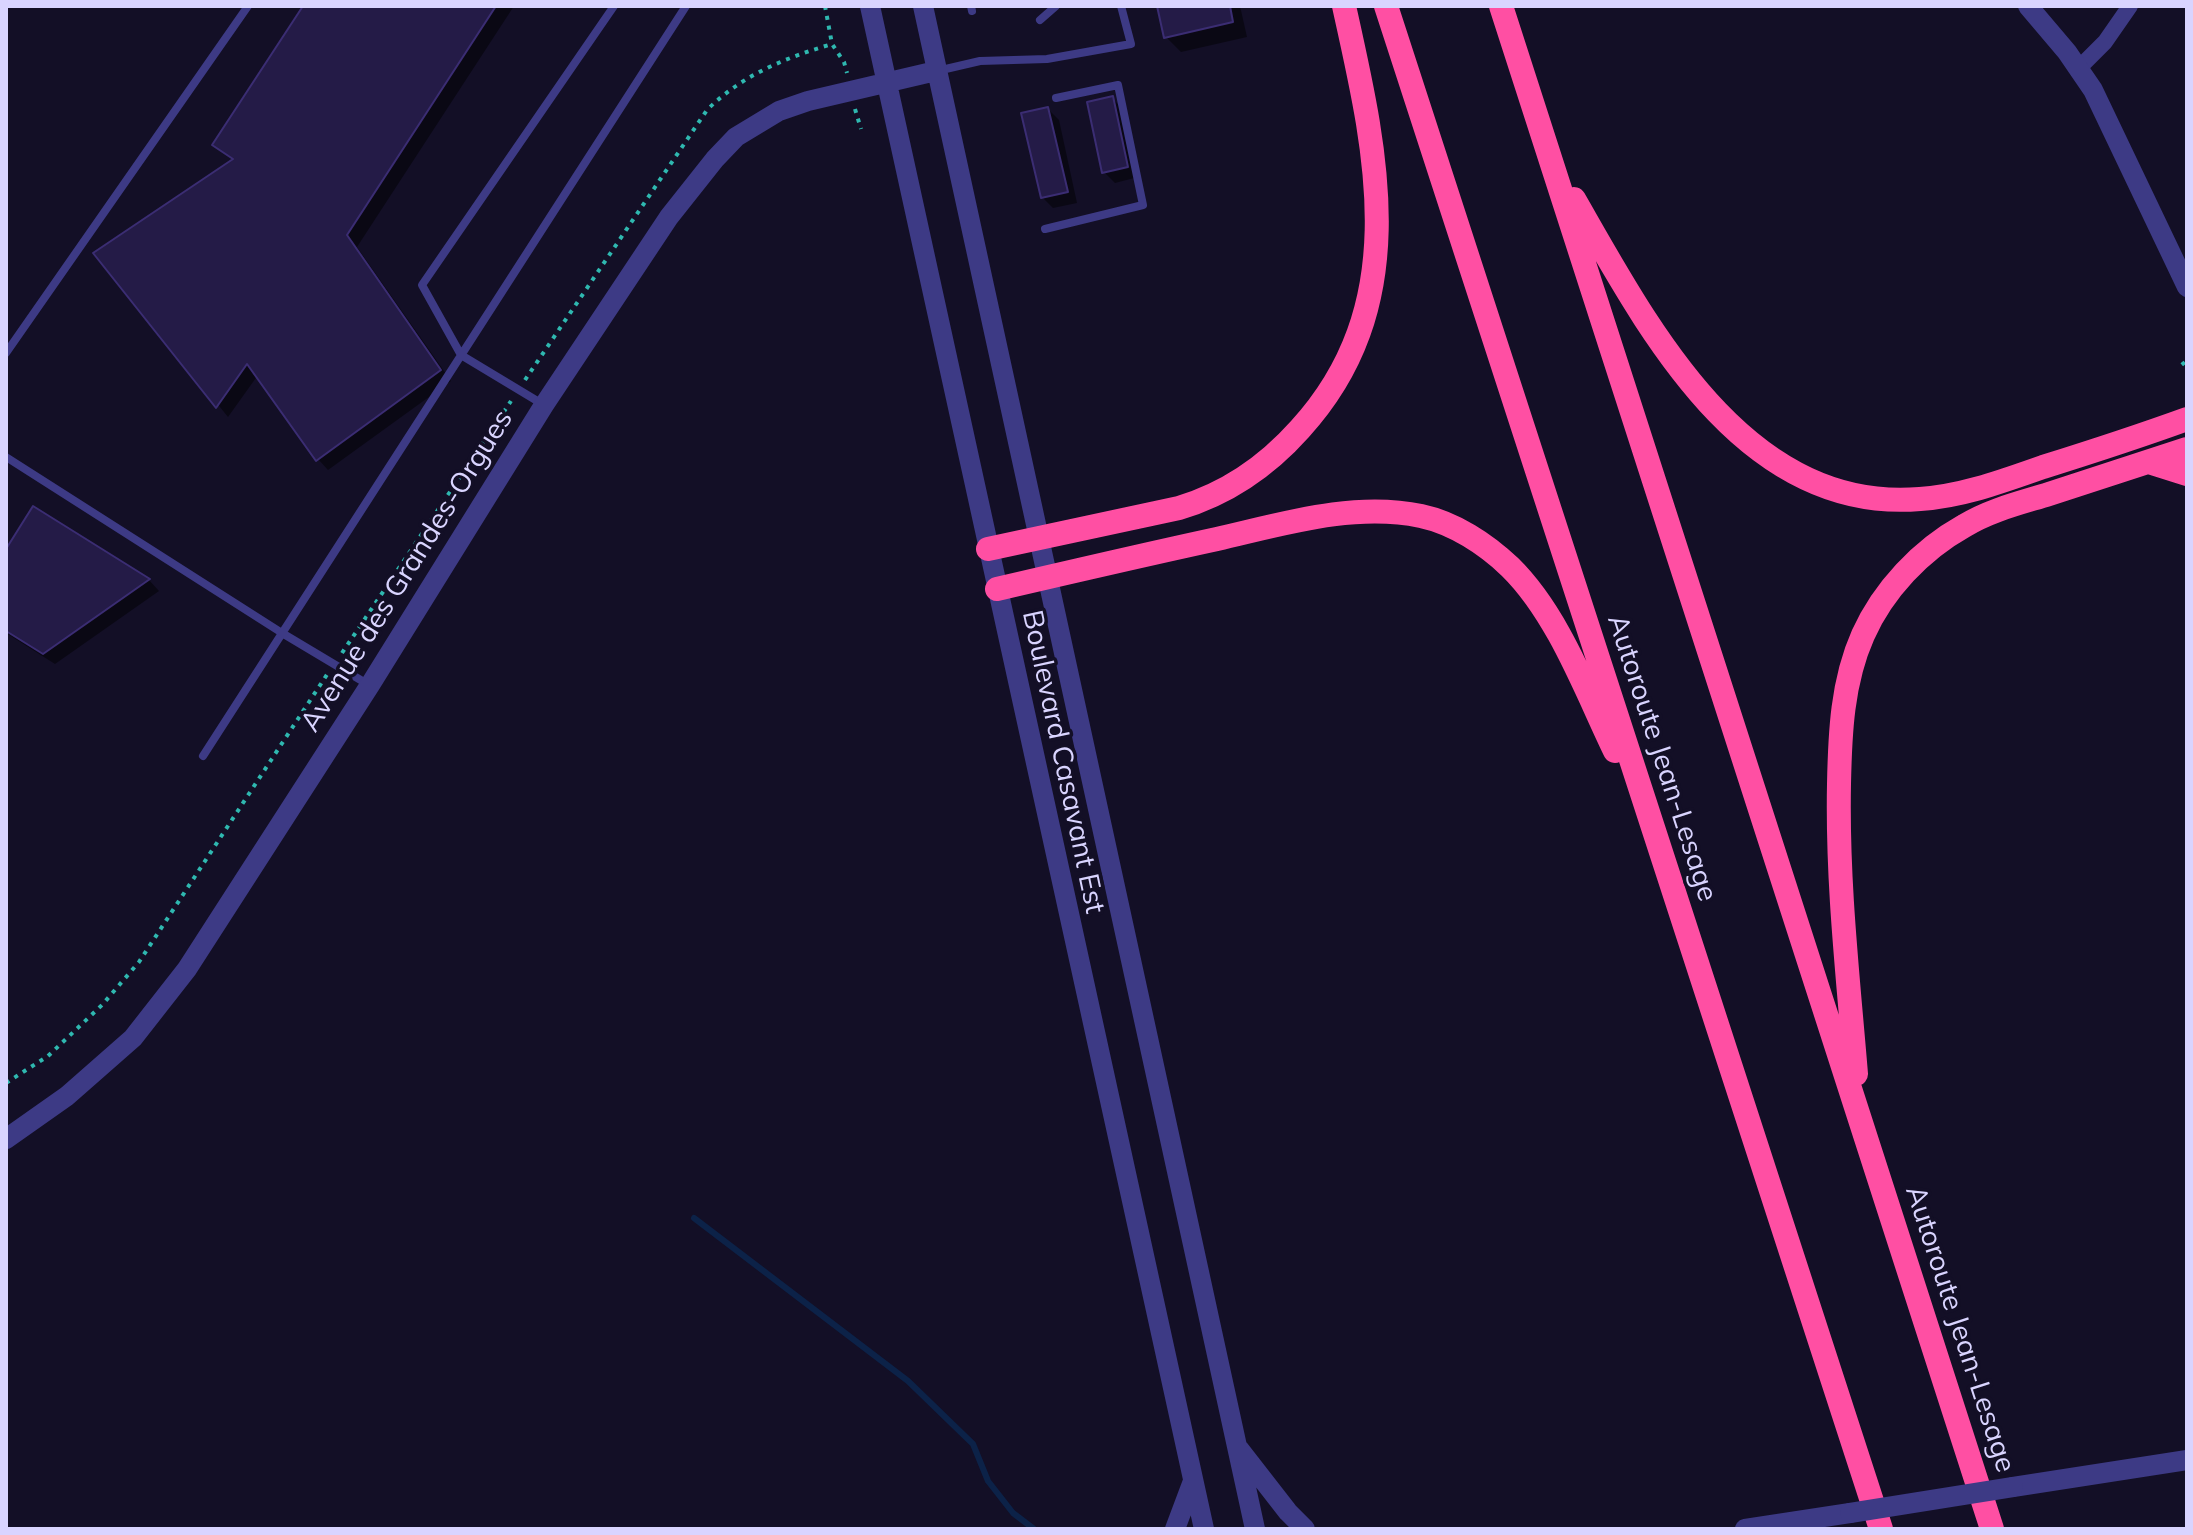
<!DOCTYPE html>
<style>
body{margin:0}
#map{position:relative;width:2193px;height:1535px;overflow:hidden;background:#130f26;font-family:Mulish,sans-serif}
canvas{display:block}
.frame{position:absolute;inset:0;border:8px solid #d9d4ff;pointer-events:none}
</style>
<div id="map">
<canvas width="2193" height="1535"></canvas>
<div class="frame"></div>
</div>
<script>
const g = document.querySelector('canvas').getContext('2d');
g.lineJoin = 'round';
function fillPath(path, color) {
  g.fillStyle = color;
  g.fill(path, 'evenodd');
}
function trace(path, color, width, dash) {
  g.strokeStyle = color;
  g.lineWidth = width;
  g.lineCap = dash ? 'butt' : 'round';
  g.setLineDash(dash || []);
  g.stroke(path);
}
function label(font, color, halo, rows, align = 'center') {
  g.font = font + ' Mulish,sans-serif';
  g.lineWidth = 7;
  g.setLineDash([]);
  g.textBaseline = 'middle';
  g.strokeStyle = halo;
  g.fillStyle = color;
  for (const [text, x, y, turn = 0] of rows) {
    g.save();
    g.translate(x, y);
    g.rotate((+turn || 0) * Math.PI / 180);
    g.textAlign = isNaN(turn) ? turn : align;
    if (halo) g.strokeText(text, 0, 0);
    g.fillText(text, 0, 0);
    g.restore();
  }
}
const shadow = new Path2D(`
 M306 6H514L357 247 451 381 328 470 318 459 258 375 228 417 96 253 234 161 215 145Z
 M1159 6H1240L1247 37 1181 52 1166 37Z
 M1112 98 1123 109 1138 177 1115 183 1104 172Z
 M1048 109 1059 120 1077 203 1053 208 1042 197Z
 M34 509 149 580 159 591 55 664 6 633V553Z`);
const stream = new Path2D(`
 M694 1218 908 1381 973 1444 988 1481 1013 1513 1034 1529`);
const building = new Path2D(`
 M303 6H496L347 235 441 370 316 461 247 364 216 408 93 253 233 159 212 145Z
 M1157 6H1230L1233 22 1164 38Z
 M1113 96 1128 167 1102 173 1087 102Z
 M1048 107 1068 192 1041 198 1021 113Z
 M33 506 150 579 43 654 6 631V549Z`);
const path = new Path2D(`
 M825 6 832 44 844 62 847 73
 M855 109 861 129
 M2182 362 2187 368
 M525 380 707 110C742 75 785 58 832 44
 M342 653 511 401
 M6 1083 48 1056 102 1005 139 962 328 673`);
const service = new Path2D(`
 M971 6 972 11
 M1040 20 1056 6
 M937 71 980 61 1047 59 1131 44 1121 6
 M1045 229 1143 205 1118 85 1056 98
 M6 353 248 6
 M544 405 461 355 422 285 614 6
 M6 457 282 633 369 685
 M203 756 686 6`);
const minor = new Path2D(`
 M2079 68 2105 42 2130 6`);
const tertiary = new Path2D(`
 M870 6 1204 1529
 M923 6 1255 1529
 M2028 6 2067 52 2093 90 2187 287
 M6 1139 67 1096 133 1038 187 969 370 685 544 405 669 217 715 159 736 137 779 111 808 101 936 71
 M1239 1449 1288 1512 1305 1529
 M2013 1487 2187 1460
 M1175 1529 1193 1481
 M1745 1529 1850 1513`);
const motorway = new Path2D(`
 M1386 6 1881 1529
 M1501 6 1992 1529
 M1574 199C1648 328 1744 514 1920 499 1963 496 2003 481 2043 467 2091 452 2140 436 2187 419
 M2149 462 2187 474
 M988 549 1179 508C1226 494 1267 466 1300 429 1413 305 1377 154 1344 6
 M997 589C1070 572 1143 555 1217 539 1283 524 1353 502 1421 516 1454 523 1486 544 1510 567 1558 614 1586 691 1615 751
 M1856 1074C1848 977 1837 881 1839 784 1840 734 1842 682 1863 635 1883 590 1921 550 1964 526 1990 510 2020 503 2049 494 2095 479 2141 464 2187 449`);
const tertiaryBridge = new Path2D(`
 M1850 1513 2013 1487`);
const streetNames = [
 ["Avenue des Grandes-Orgues",407,571,-58],
 ["Autoroute Jean-Lesage",1662,758,72],
 ["Boulevard Casavant Est",1063,762,78],
 ["Autoroute Jean-Lesage",1960,1329,72]
];
fillPath(shadow, '#0007');
trace(stream, '#0c2248', 6);
fillPath(building, '#241b47');
trace(building, '#3b2d73', 2);
trace(path, '#2fb8b0', 4, [4, 6]);
trace(service, '#3d3a85', 8);
trace(minor, '#3d3a85', 16);
trace(tertiary, '#3d3a85', 20);
trace(motorway, '#ff4fa3', 24);
trace(tertiaryBridge, '#3d3a85', 20);
label('28px', '#d9d4ff', '#130f26', streetNames);
</script>
